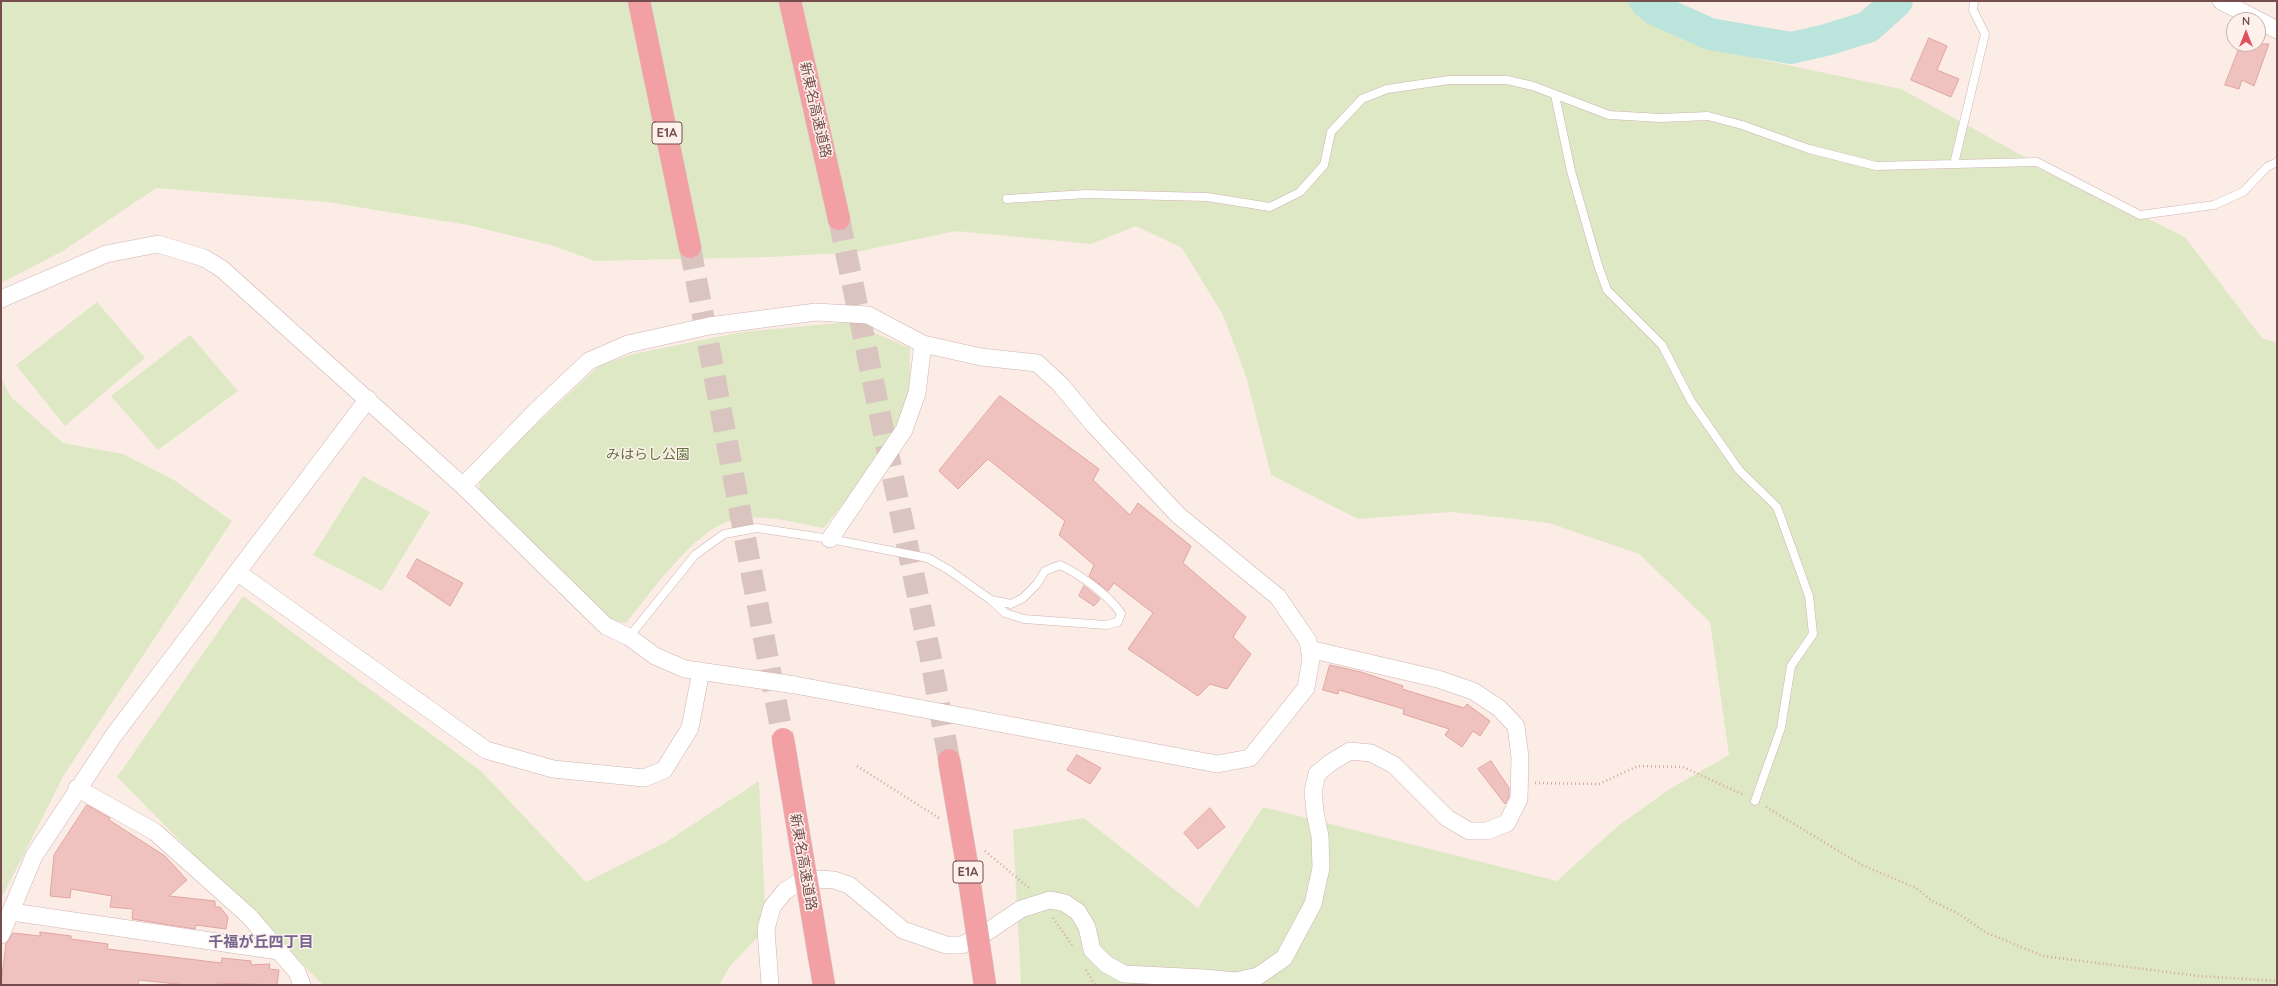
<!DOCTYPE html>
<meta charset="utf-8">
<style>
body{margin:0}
#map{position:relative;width:2278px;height:986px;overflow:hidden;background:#fbece6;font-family:Quicksand,sans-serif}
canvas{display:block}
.frame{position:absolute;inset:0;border:2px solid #744d4c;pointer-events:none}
.north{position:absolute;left:2226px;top:12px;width:40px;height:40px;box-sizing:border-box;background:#fef1ec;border:1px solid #c7afac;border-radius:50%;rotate:0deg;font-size:11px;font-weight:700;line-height:16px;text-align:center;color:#744d4c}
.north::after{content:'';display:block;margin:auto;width:14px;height:18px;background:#e05160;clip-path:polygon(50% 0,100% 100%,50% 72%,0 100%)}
</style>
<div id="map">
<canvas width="2278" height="986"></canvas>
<div class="frame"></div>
<div class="north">N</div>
</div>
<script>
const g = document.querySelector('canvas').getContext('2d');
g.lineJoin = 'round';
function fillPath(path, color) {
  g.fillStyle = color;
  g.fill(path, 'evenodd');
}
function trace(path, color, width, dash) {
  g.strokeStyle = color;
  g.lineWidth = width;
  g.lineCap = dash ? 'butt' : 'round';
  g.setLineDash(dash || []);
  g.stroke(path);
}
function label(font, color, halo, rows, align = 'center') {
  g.font = font + ' Quicksand,"Noto Sans JP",sans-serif';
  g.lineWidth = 3;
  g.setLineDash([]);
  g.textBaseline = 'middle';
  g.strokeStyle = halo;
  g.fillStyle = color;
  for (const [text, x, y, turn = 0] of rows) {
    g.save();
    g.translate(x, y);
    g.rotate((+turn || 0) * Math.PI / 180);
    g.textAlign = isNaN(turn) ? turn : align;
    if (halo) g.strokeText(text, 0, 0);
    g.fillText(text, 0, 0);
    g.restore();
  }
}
const green = new Path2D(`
 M1 1H1628L1670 29 1735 54 1901 89 2045 168 2185 237 2262 338 2277 343V985H1021L1013 830 1084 818 1198 908 1263 807 1557 881 1618 826 1668 790 1729 755 1710 622 1639 554 1549 523 1452 512 1358 519 1271 475 1246 376 1223 315 1182 248 1136 226 1091 244 956 231 856 252 770 257 595 261 554 246 468 225 327 202 156 188 63 251 1 283Z
 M97 302 145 358 65 426 16 365Z
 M849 322 910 348C909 366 912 387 908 403 900 437 847 498 824 528 795 523 762 513 733 520 695 529 651 593 626 623L608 620 480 494 479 477 599 366 633 354 742 332Z
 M190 335 238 391 158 450 111 396Z
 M1 378 11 397 63 443 123 454 174 480 232 521 64 775 1 899Z
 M363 476 430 512 382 591 313 555Z
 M243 596 481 771 586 882 666 842 759 781 766 929 730 966 719 985H323L117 777Z`);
const river = new Path2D(`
 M1645 1 1656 10 1710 34 1791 48 1826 40 1868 27 1897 1`);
const building = new Path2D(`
 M1929 38 1947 46 1937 70 1959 79 1951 97 1911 80Z
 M2241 44H2269L2254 86 2242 80 2239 89 2225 85Z
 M1000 396 1099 469 1093 480 1130 515 1138 503 1191 546 1183 563 1246 617 1233 637 1251 654 1227 689 1210 684 1198 696 1128 649 1153 613 1114 583 1108 591 1089 576 1094 565 1059 535 1065 521 988 459 958 489 939 471Z
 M417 559 463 583 450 606 407 577Z
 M1084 586 1100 599 1094 606 1079 596Z
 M1330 665 1361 672 1403 686 1402 689 1464 708 1467 704 1490 721 1480 736 1473 731 1462 747 1445 735 1449 729 1403 714 1404 709 1339 690 1338 694 1323 690Z
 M1077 755 1101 768 1090 784 1067 770Z
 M1491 761 1509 788V797L1505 804 1478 769Z
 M87 805 110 818 109 820 165 856 187 880 169 896 215 901V907H220L228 917 226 929 196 925 195 929 132 919 133 909 110 907 112 896 71 889 70 898 50 896 54 855Z
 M1210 808 1225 827 1198 849 1184 833Z
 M40 932 71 936V939L108 944 107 949 221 963 222 958 251 961V965L270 964 269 969 279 970 277 985 217 983V985H186L139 980 138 985H1L6 943 13 933 40 936Z`);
const highwayTunnel = new Path2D(`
 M839 219 930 654 949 760
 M690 247 783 739`);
const path = new Path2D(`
 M857 766 939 818
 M1535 783 1599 784 1638 766 1683 767 1744 795
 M1766 807 1862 865 1916 888 1932 901 1959 914 1985 932 2043 956 2198 976 2277 981
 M985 851 1029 888
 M1053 918 1072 945
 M1086 970 1095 985`);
const lane = new Path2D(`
 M1555 95 1571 171 1598 265 1607 290 1662 345 1691 401 1739 470 1777 507 1809 596 1813 634 1791 666 1781 728 1755 801
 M1954 164 2037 162 2140 215 2214 205 2243 192 2267 167 2277 162
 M1007 199 1086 194 1207 197 1270 207 1300 192 1324 165 1331 132 1362 99 1387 89 1449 80H1507L1533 86 1609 115 1661 118 1708 116 1742 125 1809 149 1876 166 1954 164 1985 34 1973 10 1974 1
 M629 637 695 555 724 534 757 528 830 539 928 558 949 570 991 600 1011 604 1023 598 1037 584 1045 571 1060 565C1081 575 1107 594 1121 613L1118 622 1106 625 1024 619 1005 613 991 600`);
const street = new Path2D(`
 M2221 1 2258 20
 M2258 20 2277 30
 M1 299 106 254 158 244 204 258 222 269 463 486 606 626 629 637 655 656 685 669 795 685 1217 764 1250 758 1306 688 1311 659 1308 641 1278 597 1178 515 1093 424 1060 384 1037 363 981 357 923 344 868 315 816 312 709 326 628 344 589 361 538 409 463 486
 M830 539 904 430 917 393 923 344
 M237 572 486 750 553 769 644 778 664 770 690 728 701 671
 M77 788 155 832 249 916 297 972 302 985
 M12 912 279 951
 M1 935 34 856 114 735 368 399
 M770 985 766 929 772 907 785 891 799 882 815 879 834 880 849 885 903 930 946 945H962L984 934 1021 909 1050 900 1065 903 1078 912 1087 927 1092 950 1106 964 1124 974 1204 978 1236 981 1258 976 1284 958 1313 904 1321 868 1320 836 1315 812 1313 791 1317 774 1330 763 1350 751 1371 753 1394 765 1447 818 1469 831H1487L1507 823 1519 799 1520 757 1516 726 1499 708 1473 691 1438 679 1309 649`);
const highway = new Path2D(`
 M639 1 690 247
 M790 1 839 219
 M819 956 824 985`);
const highwayBridge = new Path2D(`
 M783 739 819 956
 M949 760 966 859 985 985`);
const shields = [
 [667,133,30],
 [968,872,30]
];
const shieldNames = [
 ["E1A",667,133],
 ["E1A",968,872]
];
const streetNames = [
 ["新東名高速道路",815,110,77],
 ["新東名高速道路",803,862,80]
];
const parkNames = [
 ["みはらし公園",648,455]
];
const neighbourhoodNames = [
 ["千福が丘四丁目",261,942]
];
fillPath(green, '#dfe8c5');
trace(river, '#bbe4dd', 32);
fillPath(building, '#f0c2bf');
trace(building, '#e1a4a0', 1);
trace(highwayTunnel, '#d9c4c0', 22, [22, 11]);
trace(lane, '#cfb3b0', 9);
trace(street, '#cfb3b0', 18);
trace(highway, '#d5cac9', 23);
trace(path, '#d5a5a2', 2.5, [1, 3]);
trace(lane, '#fff', 8);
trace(street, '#fff', 17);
trace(highway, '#f3a0a5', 22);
trace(highwayBridge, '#d5cac9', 23, []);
trace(highwayBridge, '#f3a0a5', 22);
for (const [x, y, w] of shields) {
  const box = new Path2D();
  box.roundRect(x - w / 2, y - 11, w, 22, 3);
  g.fillStyle = '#fef1ec';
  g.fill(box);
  trace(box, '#744d4c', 1);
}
label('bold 13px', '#744d4c', null, shieldNames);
label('14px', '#744d4c', '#fef1ec', streetNames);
label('14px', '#607341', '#fef1ec', parkNames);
label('bold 15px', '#736490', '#fef1ec', neighbourhoodNames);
</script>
